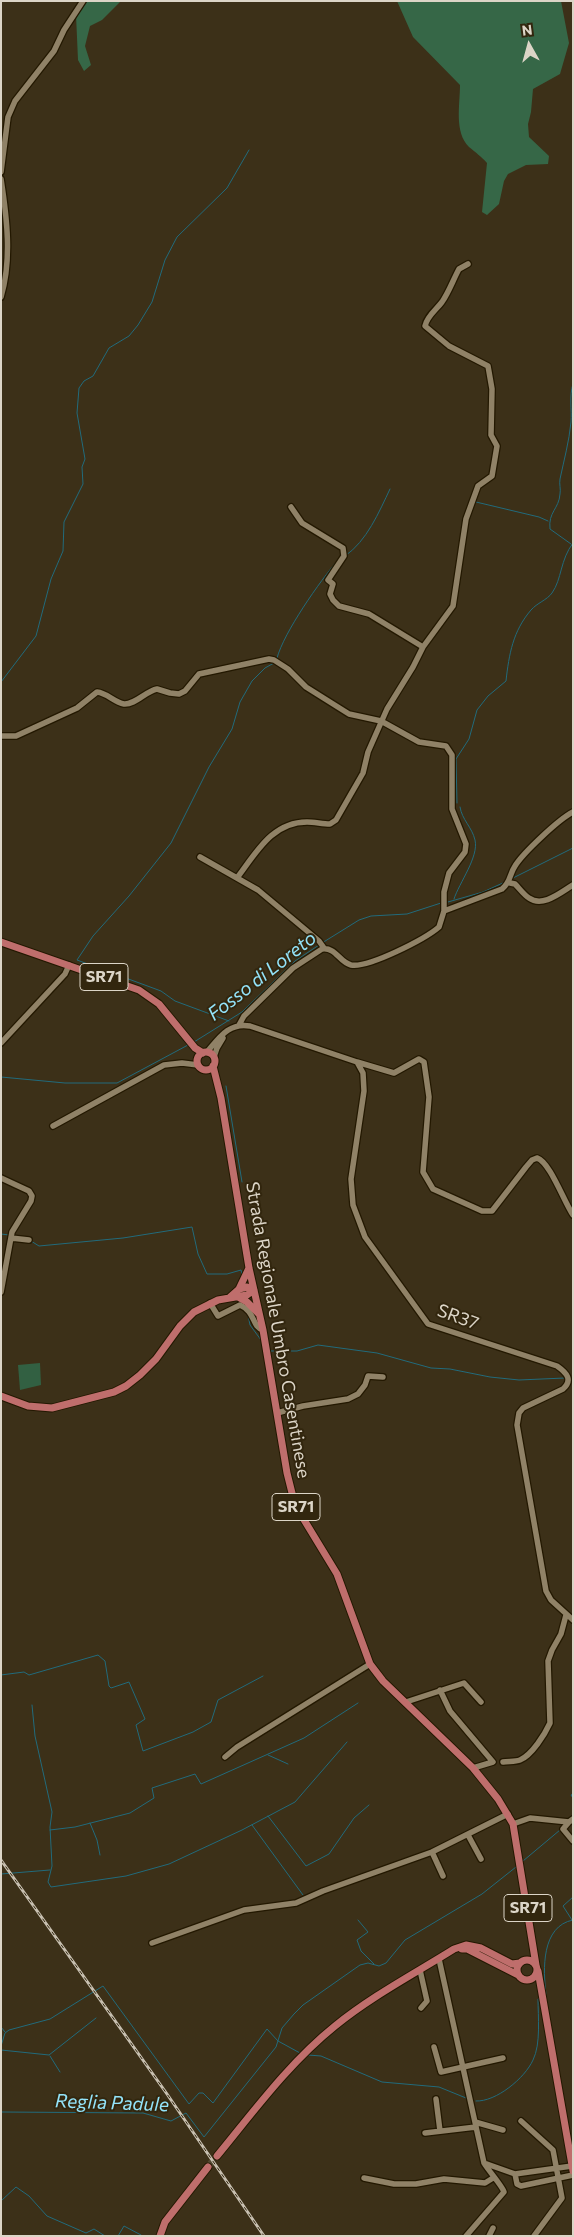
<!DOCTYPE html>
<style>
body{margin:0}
#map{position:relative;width:574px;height:2237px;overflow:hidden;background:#3c3018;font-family:Commissioner,sans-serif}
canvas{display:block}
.frame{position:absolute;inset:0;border:2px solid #dcd5c7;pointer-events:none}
.north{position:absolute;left:504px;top:20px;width:50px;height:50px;-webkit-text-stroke:4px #32260e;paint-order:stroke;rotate:353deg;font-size:14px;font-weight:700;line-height:20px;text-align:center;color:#dcd5c7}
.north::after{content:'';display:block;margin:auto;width:18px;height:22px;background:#dcd5c7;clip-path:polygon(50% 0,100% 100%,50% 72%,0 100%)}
</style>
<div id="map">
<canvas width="574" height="2237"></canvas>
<div class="frame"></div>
<div class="north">N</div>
</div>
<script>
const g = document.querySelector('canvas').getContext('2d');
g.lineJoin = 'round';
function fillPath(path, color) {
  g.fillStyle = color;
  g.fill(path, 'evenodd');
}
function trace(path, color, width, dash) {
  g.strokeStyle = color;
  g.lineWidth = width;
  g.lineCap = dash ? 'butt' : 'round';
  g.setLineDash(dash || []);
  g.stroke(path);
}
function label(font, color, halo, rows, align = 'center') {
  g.font = font + ' Commissioner,sans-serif';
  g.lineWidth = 4;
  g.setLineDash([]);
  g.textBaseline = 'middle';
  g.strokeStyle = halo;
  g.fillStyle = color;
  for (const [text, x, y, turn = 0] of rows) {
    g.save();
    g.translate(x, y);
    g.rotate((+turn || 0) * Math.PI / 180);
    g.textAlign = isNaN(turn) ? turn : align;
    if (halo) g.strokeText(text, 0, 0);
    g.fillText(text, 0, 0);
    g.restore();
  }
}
const green = new Path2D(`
 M40 1363 41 1385 20 1390 18 1365Z`);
const forest = new Path2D(`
 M85 1H121L102 20 90 26 85 46 91 65 84 71 78 60 76 15Z
 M397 1H561L569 43 560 74 533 89 531 112 528 124 529 137 549 156 548 164 526 165 508 174 504 181 499 204 487 215 482 212 487 163C481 156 476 153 469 147 454 132 460 105 460 85L413 37Z`);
const stream = new Path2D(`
 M476 502 539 517 548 521
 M571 544 550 529C548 512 559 509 560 494 561 489 559 484 560 479 564 460 569 442 571 422 572 410 569 396 573 384
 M345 556C367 541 379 512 390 489
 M277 658C284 632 320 581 338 560
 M1 682 36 636 51 579 63 551 64 522 83 484 82 467 85 459 77 413 79 388 84 381 93 376 109 348 129 336 138 325 152 302 165 260 177 237 227 188 249 150
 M457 803 456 759 469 739 477 710 488 696 506 681C509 654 513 631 531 610 537 603 547 600 552 593 562 579 560 560 573 543
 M513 878 573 848
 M454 899C459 883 479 857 475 840 472 827 462 820 460 807
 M448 902 483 892 505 882
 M322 943 359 920 371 916 407 914 441 903
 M229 1021 175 1001 161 991 77 960 93 936 129 896 171 843 209 767 232 729 240 702 252 681 265 668 274 663
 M194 1042 242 1012 295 961 319 945
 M1 1077 65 1083H117L188 1045
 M226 1086 242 1182
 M1 1234 9 1235
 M13 1235 24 1237
 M31 1241 39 1246 123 1238 192 1227 198 1254 207 1274H227L241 1270 242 1274
 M248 1315 250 1325 261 1340
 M269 1351H297L318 1345 377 1353 431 1368 450 1369 490 1377 519 1380 565 1378
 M1 1675 24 1672 29 1675 98 1655 105 1661 109 1686 111 1688 129 1682 145 1719 136 1725 143 1751 193 1732 211 1722 218 1700 263 1676
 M32 1705 35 1736 52 1812 50 1827 52 1866 48 1882 51 1887 126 1876 169 1864 242 1830 295 1802 347 1742
 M268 1755 288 1764
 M573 1794 571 1795 573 1798
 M268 1816 306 1866 329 1854 354 1818 369 1805
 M568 1819 573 1815
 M90 1823 97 1840 100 1855
 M252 1825 303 1895
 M50 1830 75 1827 130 1813 154 1798 152 1788 195 1774 201 1784 304 1738 358 1703
 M523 1861 560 1830
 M1 1874 50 1870
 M358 1920 368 1932 357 1940 361 1951 374 1964
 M572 1920 563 1906 573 1897
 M546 1994C543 1970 541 1926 573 1920
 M1 2027 5 2032
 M1 2046 5 2033 9 2030 50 2019 103 1986 189 2104 199 2093H203L213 2103 267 2029 278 2041 300 2053
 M1 2050 49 2055 96 2018
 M308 2055 321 2056 382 2082 439 2087 466 2098
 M50 2056 60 2072
 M476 2101C496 2102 525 2078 533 2060 541 2044 538 2016 538 1999L540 1997
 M1 2112 143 2113 171 2121 186 2113 204 2137 276 2047 282 2028 294 2014 303 2005 360 1965 368 1963 379 1966 386 1963 405 1940 482 1894 516 1867
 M1 2201 16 2187 29 2196 47 2216 86 2233 94 2229 105 2236
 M118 2236 124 2226 141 2235`);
const majorTunnel = new Path2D(`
 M208 2167 217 2156`);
const minor = new Path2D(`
 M1 172 8 117 15 101 54 51 64 30 83 1
 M1 179C7 218 12 260 1 297
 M291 507 302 523 343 548 344 556 328 580 333 584 330 594 333 600 339 606 369 614 423 647
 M1 736H16L77 708 97 692C107 693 114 702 124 704 135 705 146 691 157 689L170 693 179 694 185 691 199 674 269 659 274 660 288 669 306 687 349 714 381 721 419 742 446 746 452 755V809L466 844 465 852 449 873 444 892V911L439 927C425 939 369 968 351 965 339 962 336 947 322 949L293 968 244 1016 239 1025
 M200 857 258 890 319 941 324 948
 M237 878C256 853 272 822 307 822 315 822 322 824 330 824L336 820 363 773 368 752 387 709 413 667 423 647 453 606 466 519 478 486 492 476 497 446 491 435 492 389 488 366 449 346 425 326C427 316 436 310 442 302 449 292 453 280 459 269L468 264
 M510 883 515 884C519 888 524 895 529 898 543 908 561 892 573 885
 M444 911 502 889C511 882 509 875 515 866 523 853 559 819 573 812
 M1 1043 65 974 69 965
 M207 1052C219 1038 229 1022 250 1026L357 1062 363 1073 364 1091 351 1179 353 1205 365 1237 428 1324 557 1366C567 1373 573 1380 563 1389L523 1408 519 1413 517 1425 546 1591 551 1600 573 1620
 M214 1057 217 1048 223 1038
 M357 1062 394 1073 419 1059 424 1062 429 1097 423 1172 433 1189 482 1211H492L526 1167 532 1160 537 1158C550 1162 564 1202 573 1215
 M53 1126 164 1065 182 1063 198 1065
 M1 1178 29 1191 32 1196 31 1201 12 1232 1 1292
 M11 1238 29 1240
 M210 1303 218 1316 240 1305C256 1312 251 1326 263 1330
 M277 1413 303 1406 348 1399 358 1394 365 1385 368 1376 383 1377
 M440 1690 450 1711 493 1762 473 1768
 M406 1702 464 1683 481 1702
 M225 1757 237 1747 370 1664
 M503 1762C508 1761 515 1762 520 1760 532 1755 545 1734 550 1723L548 1661 552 1650 561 1634 566 1615
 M569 1822 563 1829 573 1841
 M513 1824 530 1818 569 1822 573 1819
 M468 1835 481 1859
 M432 1852 443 1876
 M152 1943 244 1910 296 1903 323 1891 432 1852 508 1814
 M439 1959 484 2163C488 2170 503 2187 504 2192L466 2236
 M420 1970 427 2001 421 2008
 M434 2047 441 2072 503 2058
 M436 2099 440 2131
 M521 2121 553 2150 562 2198 534 2236
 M475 2122 503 2130
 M425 2133 476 2127
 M484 2163 515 2174 572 2166
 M515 2174 517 2184 521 2186 573 2175
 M364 2178 394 2184H416L444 2179 485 2183 493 2178
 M489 2236 493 2228`);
const major = new Path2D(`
 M1 942 139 990 159 1004 195 1048 203 1053
 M197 1061a9 9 0 1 1 18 0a9 9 0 1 1-18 0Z
 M213 1066 221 1098 249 1268 263 1330 287 1473 295 1505 337 1574 370 1664 383 1681 473 1768 498 1799 513 1824 536 1965
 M239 1289 249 1268
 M238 1297 247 1302 259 1314
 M1 1396 28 1406 52 1408 114 1392 126 1386 140 1375 156 1359 180 1326 194 1312 218 1300 247 1295 254 1290 247 1287 239 1289 230 1297
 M462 1949H467L518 1975
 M517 1970a10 10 0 1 1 20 0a10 10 0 1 1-20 0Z
 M538 1971 573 2171
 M217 2156C254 2111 289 2063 335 2026 372 1996 414 1974 454 1949L466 1945 481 1948 512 1964 520 1963
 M160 2236 165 2222 208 2167`);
const rail = new Path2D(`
 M1 1860 167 2094 264 2236`);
const shields = [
 [104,977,48],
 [296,1507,48],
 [528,1908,48]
];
const shieldNames = [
 ["SR71",104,977],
 ["SR71",296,1507],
 ["SR71",528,1908]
];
const streetNames = [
 ["SR37",458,1317,20],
 ["Strada Regionale Umbro Casentinese",278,1330,80]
];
const waterNames = [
 ["Fosso di Loreto",262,976,-38],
 ["Reglia Padule",112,2103,2]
];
fillPath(green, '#326042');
fillPath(forest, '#366747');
trace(stream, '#226b7c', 1);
trace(majorTunnel, '#544932', 7, [7, 3.5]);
trace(minor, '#231801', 8);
trace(major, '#231801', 9);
trace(minor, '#908267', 5.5);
trace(major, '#bf6e6c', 7);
trace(rail, '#c8c0b1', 3);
trace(rail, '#32260e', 1, [4]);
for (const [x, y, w] of shields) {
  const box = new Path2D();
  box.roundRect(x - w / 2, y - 13.5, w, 27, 4);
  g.fillStyle = '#32260e';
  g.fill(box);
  trace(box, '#dcd5c7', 1);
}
label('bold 16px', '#dcd5c7', null, shieldNames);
label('18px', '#dcd5c7', '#32260e', streetNames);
label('italic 19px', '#93e3f9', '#32260e', waterNames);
</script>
